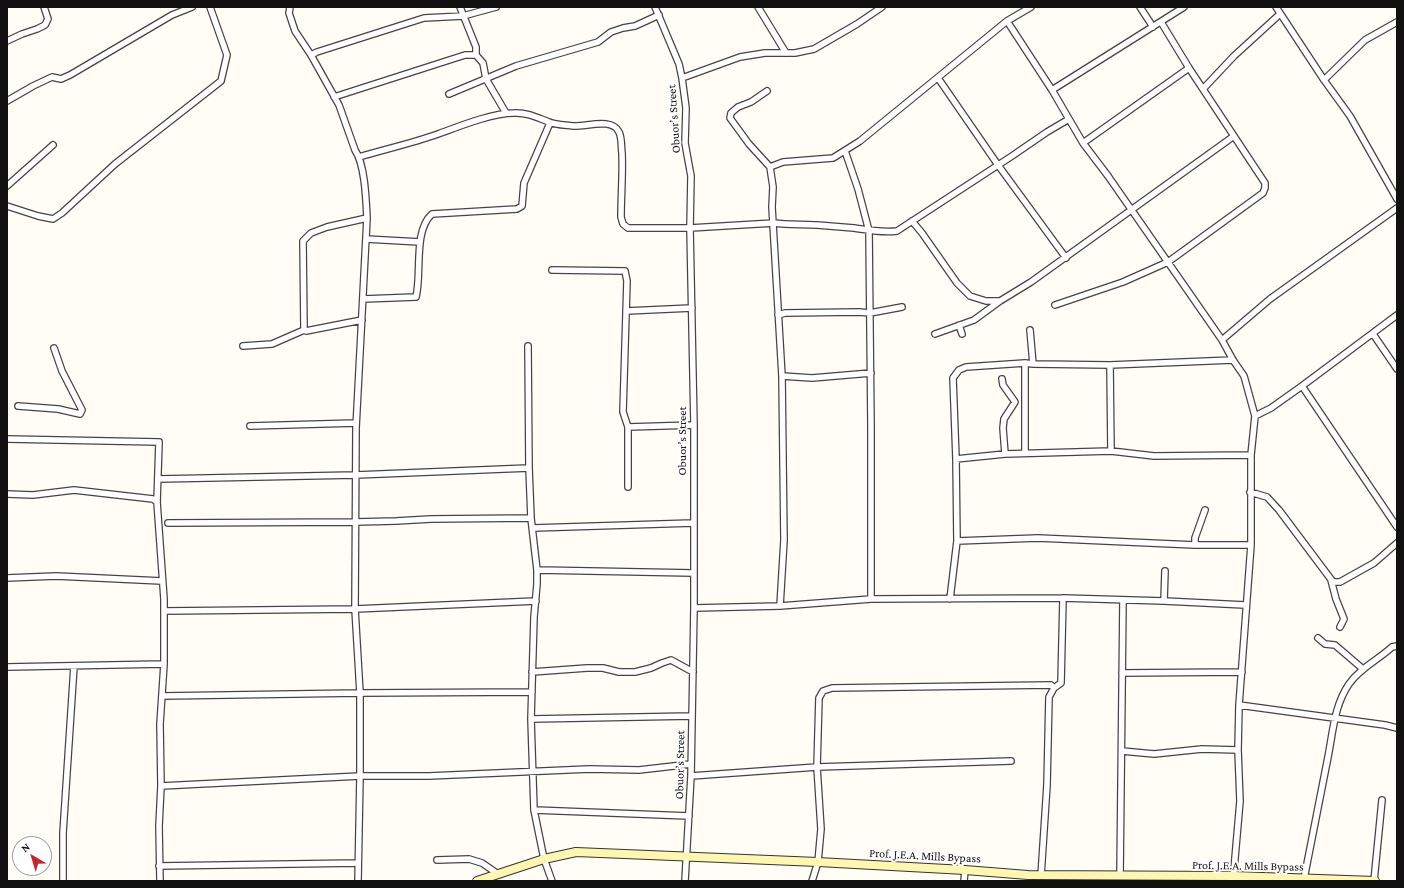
<!DOCTYPE html>
<meta charset="utf-8">
<style>
body{margin:0}
#map{position:relative;width:1404px;height:888px;overflow:hidden;background:#fffdf5;font-family:"Crimson Pro",serif}
canvas{display:block}
.frame{position:absolute;inset:0;border:8px solid #111;pointer-events:none}
.north{position:absolute;left:12px;top:836px;width:40px;height:40px;box-sizing:border-box;background:#fff;border:1px solid #a0a0a0;border-radius:50%;rotate:322deg;font-size:11px;font-weight:700;line-height:16px;text-align:center;color:#111}
.north::after{content:'';display:block;margin:auto;width:14px;height:18px;background:#c4262e;clip-path:polygon(50% 0,100% 100%,50% 72%,0 100%)}
</style>
<div id="map">
<canvas width="1404" height="888"></canvas>
<div class="frame"></div>
<div class="north">N</div>
</div>
<script>
const g = document.querySelector('canvas').getContext('2d');
g.lineJoin = 'round';
function trace(path, color, width, dash) {
  g.strokeStyle = color;
  g.lineWidth = width;
  g.lineCap = dash ? 'butt' : 'round';
  g.setLineDash(dash || []);
  g.stroke(path);
}
function label(font, color, halo, rows, align = 'center') {
  g.font = font + ' "Crimson Pro",serif';
  g.lineWidth = 4;
  g.setLineDash([]);
  g.textBaseline = 'middle';
  g.strokeStyle = halo;
  g.fillStyle = color;
  for (const [text, x, y, turn = 0] of rows) {
    g.save();
    g.translate(x, y);
    g.rotate((+turn || 0) * Math.PI / 180);
    g.textAlign = isNaN(turn) ? turn : align;
    if (halo) g.strokeText(text, 0, 0);
    g.fillText(text, 0, 0);
    g.restore();
  }
}
const street = new Path2D(`
 M290 7 289 13 295 31 311 55 339 105 355 150C365 165 366 199 367 218L356 428 355 609 360 693V776L358 881
 M460 7 476 47V55
 M655 7 679 64 682 78 686 108 685 143 691 176 690 228 694 425V608L691 776 685 881
 M758 7 786 53
 M1140 7 1153 27
 M1276 7 1324 80 1350 116 1397 199
 M1007 21 1052 90 1083 143 1108 176 1222 340 1233 360 1244 376 1255 416 1251 455V545L1239 705 1238 750 1240 801 1233 881
 M7 41 22 34 37 29 45 25 48 19 44 7
 M311 55 317 52 424 18 463 16 496 7
 M682 78 740 57 765 53H795L814 49 857 24 882 7
 M938 78 998 165 1066 258
 M1324 80 1365 40 1397 22
 M1203 89 1234 56 1280 14
 M1052 90 1184 7
 M767 91 751 102 738 107 731 113 730 118 749 144 770 167
 M449 94 516 66 598 42 611 32 623 28 635 26 659 15
 M334 97 465 55H476L483 63 486 79 506 113
 M7 101 33 86 52 77 61 79 70 75 172 15 192 7
 M1083 143 1189 68
 M845 151 858 189 869 231 871 426V599
 M359 157C386 149 413 143 438 134 460 126 492 113 514 113 527 112 538 118 549 122 556 125 566 125 573 126 586 127 612 117 619 132 622 138 621 146 622 153 623 174 621 196 621 217L623 224 628 228H690L774 223C788 225 802 224 817 225 829 226 842 227 854 228 868 230 882 233 897 231L1012 156 1047 132 1069 119
 M7 186 53 145
 M7 206 38 216 53 219 62 213 115 164 221 81 227 55 210 7
 M912 221 922 233 957 283 970 296 986 301H1000L1031 282 1234 136
 M366 239 420 242
 M552 270 625 271 627 281 623 412 628 427V487
 M363 299 416 297C422 273 413 231 432 214L517 209 522 206 524 183 550 123
 M1055 305 1123 282 1168 262 1263 193 1265 188V183L1189 68 1161 22
 M626 311 692 308
 M778 315 785 313 859 312 870 313 902 307
 M959 325 962 334
 M304 330 303 241 311 233 327 227 367 218
 M1030 330 1033 364
 M935 334 974 320 1000 301
 M1373 334 1397 369
 M1222 340 1270 299 1397 208
 M243 346 272 344 304 330 306 331 362 320
 M528 346 529 468 531 518 537 570V584L534 617 531 719 534 810 544 859 552 881
 M1110 365 1111 451
 M782 376 812 378 871 373
 M1002 379 1003 385 1015 402 1004 419 1003 428 1005 454
 M1302 386 1397 527
 M18 406 58 409 80 414 82 410 62 371 54 348
 M1255 416 1271 408 1302 386 1397 315
 M250 426 356 423
 M628 427 694 425
 M7 439 159 442 157 502 164 599V664L160 724 161 786 159 826 160 881
 M1025 453V363
 M956 459 1005 454 1111 451 1154 456 1251 455
 M158 479 356 475 529 468
 M1250 492 1267 497 1279 510 1333 582H1340L1374 563 1397 543
 M7 494 33 495 74 490 153 499 157 502
 M168 523 356 522 396 521 431 519 531 518
 M533 528 693 523
 M957 541 1038 538 1195 545H1251
 M1195 545V538L1205 510
 M537 570 693 573
 M7 578 56 576 162 581
 M1331 580 1336 599 1344 619 1340 627
 M950 599 957 541 956 459 953 378 959 370 966 367 1025 363 1033 364 1110 365 1233 360
 M1164 601 1165 571
 M780 606 784 540 782 376 772 207 773 187 770 167 783 162 833 158 860 141 1007 21 1031 7
 M694 608 780 606 871 599 1063 598 1164 601 1245 605
 M164 611 355 609 536 601
 M1318 638 1325 644 1335 645 1363 669
 M7 667 164 664
 M532 672 587 668H603L619 672H635L651 668 662 663 671 660 693 672
 M1122 673 1242 672
 M1054 688 1061 683 1063 598
 M162 696 360 693 532 692
 M1239 705 1385 725 1397 728
 M531 719 692 716
 M1122 751 1154 754 1202 749 1238 750
 M1011 761 817 767 819 698 823 691 832 688 1051 685 1054 688 1049 697 1047 785 1041 876
 M691 776 817 767 821 829 818 862 812 881
 M161 786 360 776H429L589 769 639 770 691 764
 M534 810 689 816
 M437 860 469 859 482 863 498 874
 M159 866 358 863
 M1120 876 1123 600
 M1304 879C1312 839 1320 798 1328 757 1333 732 1334 706 1349 684 1360 668 1378 660 1392 647L1397 646
 M63 881V833L74 666
 M964 881 965 870
 M1374 881 1382 800`);
const secondary = new Path2D(`
 M477 881 544 859 576 852 818 862 965 870 1028 875 1234 876 1375 881`);
const streetNames = [
 ["Obuor’s Street",674,119,-94],
 ["Obuor’s Street",682,441,-90],
 ["Obuor’s Street",680,765,-89],
 ["Prof. J.E.A. Mills Bypass",925,856,3],
 ["Prof. J.E.A. Mills Bypass",1248,866,1]
];
trace(street, '#444', 8);
trace(secondary, '#333', 10);
trace(street, '#fff', 5.5);
trace(secondary, '#fff6b0', 8);
label('12px', '#111', '#fff', streetNames);
</script>
